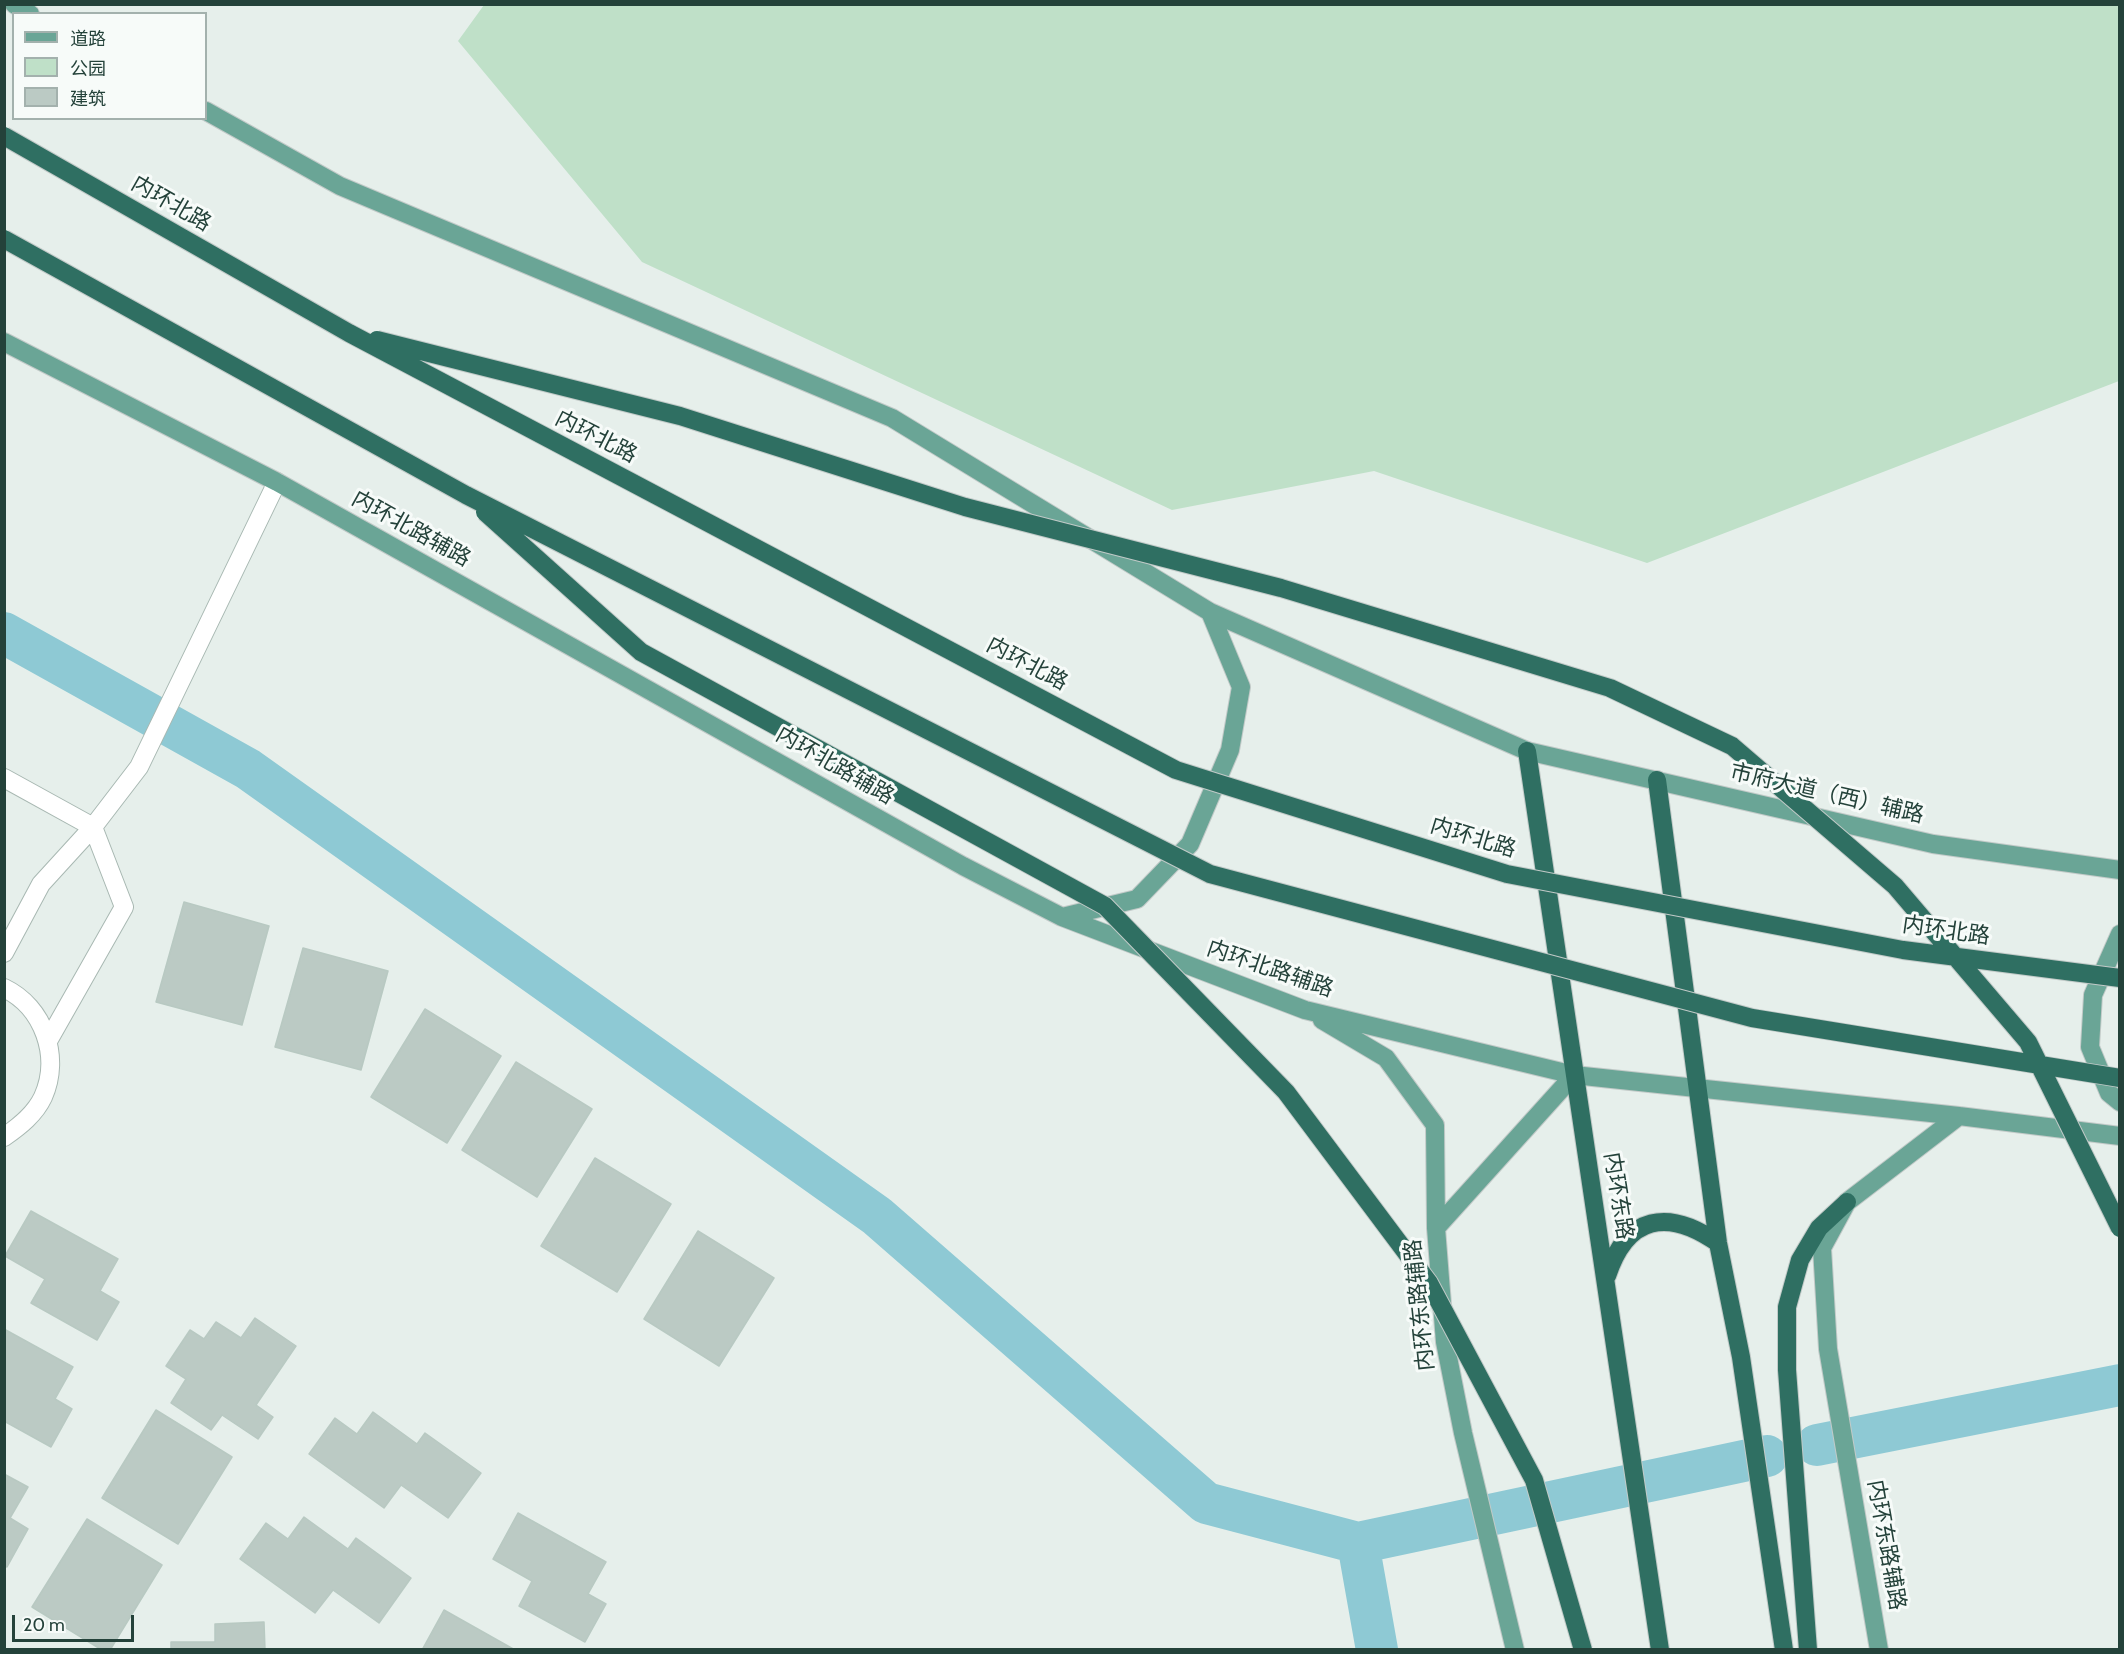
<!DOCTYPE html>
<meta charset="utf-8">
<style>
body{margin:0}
#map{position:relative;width:2124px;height:1654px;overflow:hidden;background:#e6efeb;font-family:Cabin,"Noto Sans SC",sans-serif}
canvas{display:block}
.frame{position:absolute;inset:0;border:6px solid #24423a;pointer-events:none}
.legend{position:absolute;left:12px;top:12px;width:195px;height:108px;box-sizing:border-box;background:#f7fbf9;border:2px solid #a3b1ad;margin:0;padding:8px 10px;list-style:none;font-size:18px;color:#24423a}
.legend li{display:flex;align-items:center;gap:12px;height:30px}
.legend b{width:30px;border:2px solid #a3b1ad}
.scale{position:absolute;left:12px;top:1615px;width:122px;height:27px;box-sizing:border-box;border:3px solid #24423a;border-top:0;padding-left:8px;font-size:18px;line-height:21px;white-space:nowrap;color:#24423a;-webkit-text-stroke:4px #f7fbf9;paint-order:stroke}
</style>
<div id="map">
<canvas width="2124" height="1654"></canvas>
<div class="frame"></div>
<ul class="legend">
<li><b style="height:8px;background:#6aa596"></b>道路</li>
<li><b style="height:16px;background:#bfe0c8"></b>公园</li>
<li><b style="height:16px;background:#bbcac4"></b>建筑</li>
</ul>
<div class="scale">20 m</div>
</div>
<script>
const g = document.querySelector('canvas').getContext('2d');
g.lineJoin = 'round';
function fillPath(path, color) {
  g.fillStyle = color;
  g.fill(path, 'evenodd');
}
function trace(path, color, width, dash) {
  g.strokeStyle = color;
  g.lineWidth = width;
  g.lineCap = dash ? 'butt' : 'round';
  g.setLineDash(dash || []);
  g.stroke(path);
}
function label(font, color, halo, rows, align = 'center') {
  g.font = font + ' Cabin,"Noto Sans SC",sans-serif';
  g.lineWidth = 6;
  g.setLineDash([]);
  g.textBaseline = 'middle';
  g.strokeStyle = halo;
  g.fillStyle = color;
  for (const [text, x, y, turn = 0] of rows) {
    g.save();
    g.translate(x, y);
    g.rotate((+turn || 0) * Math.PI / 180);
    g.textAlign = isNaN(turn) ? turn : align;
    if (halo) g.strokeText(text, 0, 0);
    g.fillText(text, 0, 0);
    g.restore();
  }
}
const green = new Path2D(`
 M484 5H2119V381L1647 563 1374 471 1172 510 642 262 458 41Z`);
const canal = new Path2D(`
 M4 633 248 769 877 1216 1206 1503 1358 1543 1767 1456
 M1817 1445 2120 1385
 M1358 1543 1377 1650`);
const building = new Path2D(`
 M184 902 269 926 242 1025 156 1002Z
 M303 948 388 971 361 1070 275 1047Z
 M425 1009 501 1056 447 1143 371 1097Z
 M516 1062 592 1109 537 1197 462 1150Z
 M595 1158 671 1204 617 1292 541 1246Z
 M31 1211 118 1259 100 1291 119 1302 97 1340 31 1303 45 1279 5 1256Z
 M698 1231 774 1278 719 1366 644 1319Z
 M255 1318 296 1346 256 1405 273 1417 258 1439 222 1415 211 1430 171 1403 186 1379 166 1366 190 1330 204 1339 216 1322 241 1338Z
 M4 1329 73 1367 55 1399 72 1409 51 1447 4 1421Z
 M156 1410 232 1457 178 1544 102 1498Z
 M373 1412 417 1444 425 1433 481 1473 448 1518 401 1485 384 1508 309 1454 335 1418 357 1434Z
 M4 1474 28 1487 10 1518 28 1529 7 1567 4 1566Z
 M518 1513 606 1562 588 1594 606 1604 585 1642 519 1606 532 1581 493 1559Z
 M304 1517 348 1549 356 1538 411 1578 379 1623 333 1590 315 1613 240 1559 266 1523 288 1539Z
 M87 1519 162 1565 110 1650H102L32 1607Z
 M444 1610 515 1650H422Z
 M264 1622 265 1650H171V1642H215V1624Z`);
const street = new Path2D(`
 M4 778 93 827 139 767 277 482
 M4 953 41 884 93 827 124 907 48 1041
 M4 988C44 1007 61 1057 43 1097 35 1114 20 1126 4 1137`);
const primary = new Path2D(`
 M14 4 30 14
 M206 111 340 186 892 418 1210 612 1527 751 1933 844 2120 870
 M4 342 277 482 963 866 1062 917 1305 1010 1574 1075 1959 1116 2120 1136
 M1062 917 1137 899 1190 844 1230 750 1241 687 1210 612
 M2120 934 2093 995 2090 1047 2109 1093 2120 1102
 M1322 1020 1386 1058 1435 1125 1436 1228 1445 1342 1463 1433 1515 1650
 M1436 1228 1574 1075
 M1879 1650 1828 1349 1822 1248 1847 1202 1959 1116`);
const highway = new Path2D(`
 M1527 751 1660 1650
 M1657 780 1718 1243 1741 1357 1784 1650
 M1607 1276C1627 1215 1668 1208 1718 1243
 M1808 1650 1787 1370V1307L1800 1260 1819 1228 1847 1202`);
const highwayBridge = new Path2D(`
 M4 136 349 333 1176 770 1507 874 1903 950 2120 978
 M4 239 466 495 1210 874 1752 1018 2120 1078
 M377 340 680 416 965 507 1281 588 1610 688 1732 746 1895 886 2028 1042 2120 1228
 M485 512 641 652 1105 906 1286 1092 1429 1283 1534 1480 1583 1650`);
const streetNames = [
 ["内环北路",171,204,30],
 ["内环北路",596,437,27],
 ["内环北路辅路",411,529,29],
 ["内环北路",1027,664,28],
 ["内环北路辅路",835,766,30],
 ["市府大道（西）辅路",1827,794,13],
 ["内环北路",1473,838,17],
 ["内环北路",1946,931,8],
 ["内环北路辅路",1270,969,19],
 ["内环东路",1618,1196,81],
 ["内环东路辅路",1420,1305,-96],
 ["内环东路辅路",1886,1545,80]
];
fillPath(green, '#bfe0c8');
trace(canal, '#8ec9d4', 42);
fillPath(building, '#bbcac4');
trace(building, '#b8c9c2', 1.5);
trace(street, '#a8b8b2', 20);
trace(primary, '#c2cac8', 20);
trace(highway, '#c2cac8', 20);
trace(street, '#fff', 18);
trace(primary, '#6aa596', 18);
trace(highway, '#2f6f62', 18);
trace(highwayBridge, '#c2cac8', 20, []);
trace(highwayBridge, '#2f6f62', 18);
label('22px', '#24423a', '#f7fbf9', streetNames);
</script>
